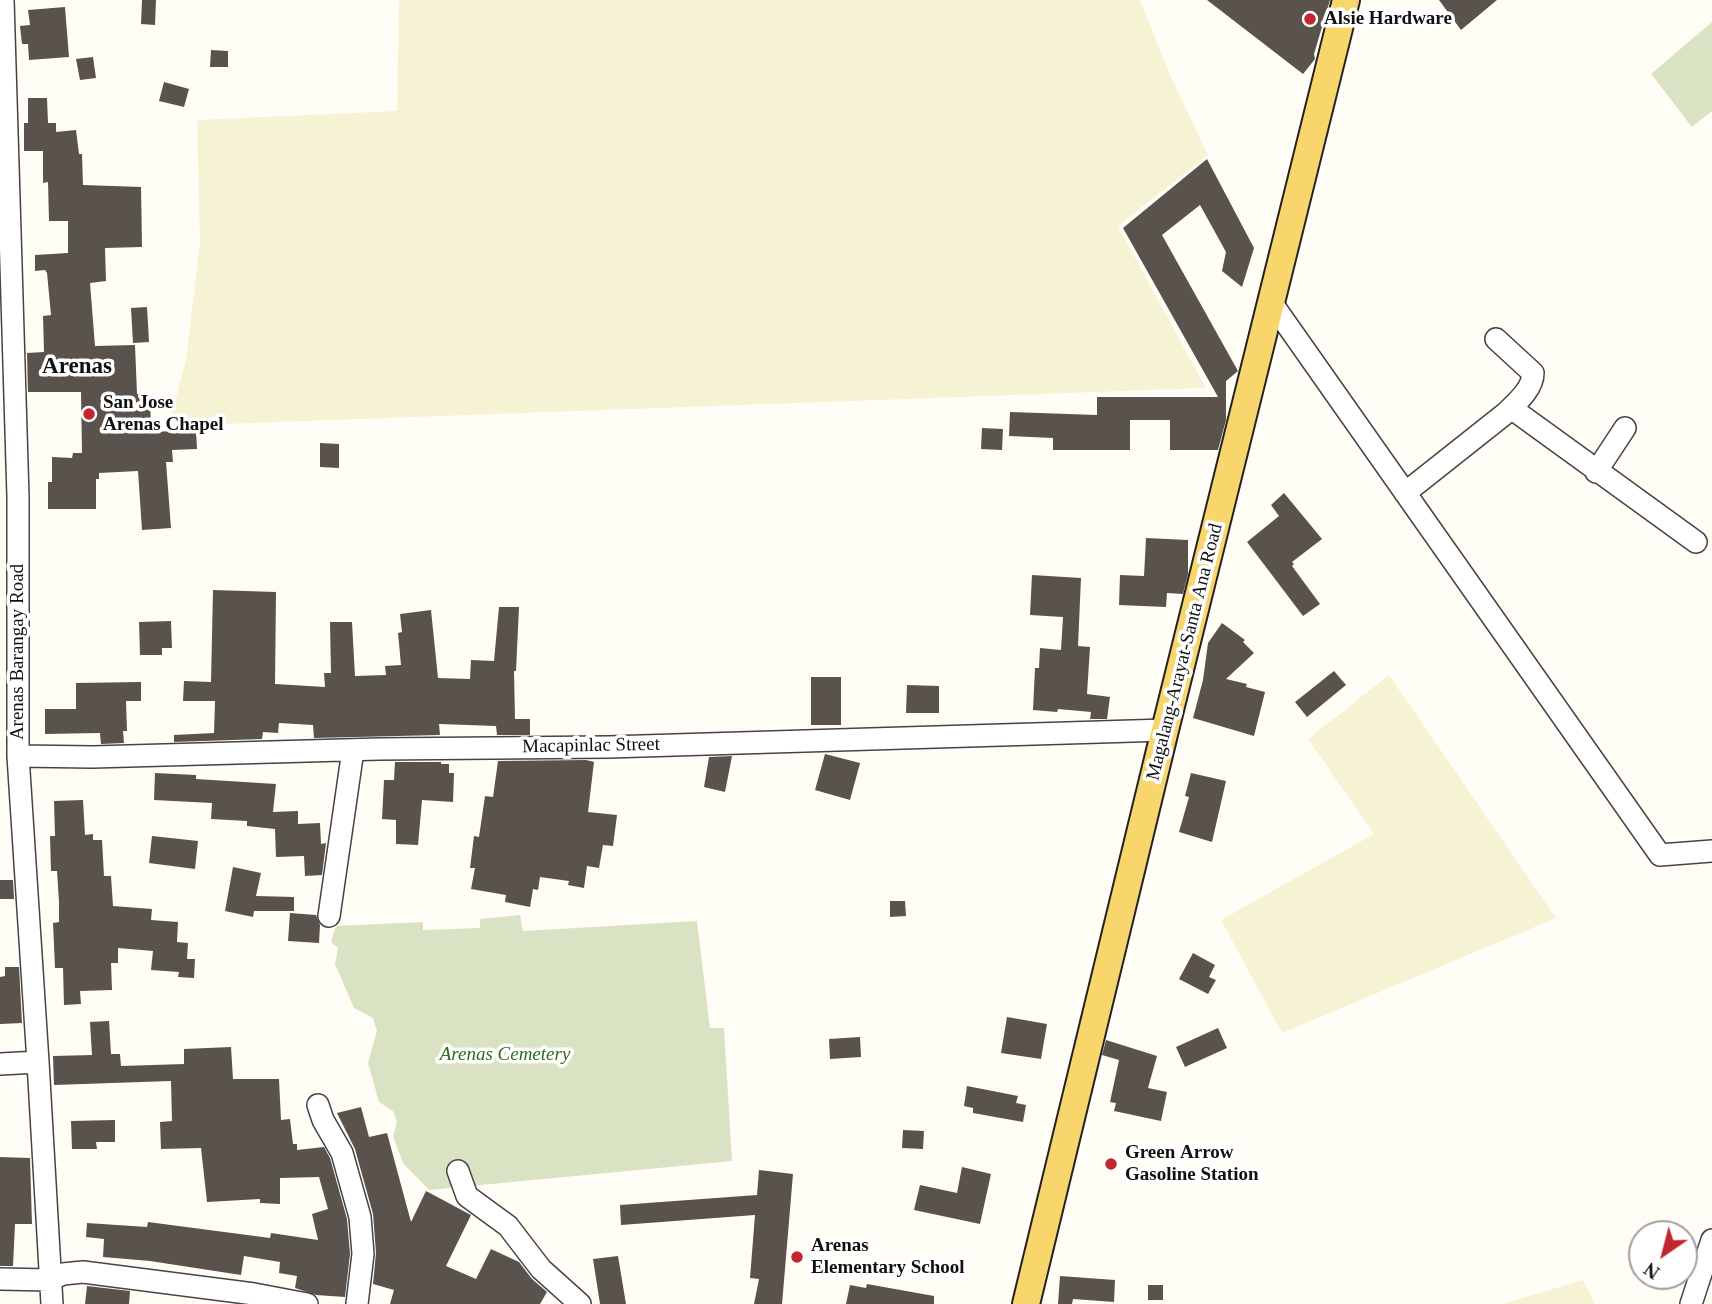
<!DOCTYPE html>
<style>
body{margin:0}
#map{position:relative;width:1712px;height:1304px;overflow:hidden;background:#fffdf5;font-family:"Times New Roman",serif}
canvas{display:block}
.north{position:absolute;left:1628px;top:1220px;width:70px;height:70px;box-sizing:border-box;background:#fff;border:2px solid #a0a0a0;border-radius:50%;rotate:215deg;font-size:19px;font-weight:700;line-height:28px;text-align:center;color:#111}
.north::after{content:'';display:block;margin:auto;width:24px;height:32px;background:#c4262e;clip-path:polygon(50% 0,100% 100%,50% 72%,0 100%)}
</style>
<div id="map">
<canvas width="1712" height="1304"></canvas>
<div class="north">N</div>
</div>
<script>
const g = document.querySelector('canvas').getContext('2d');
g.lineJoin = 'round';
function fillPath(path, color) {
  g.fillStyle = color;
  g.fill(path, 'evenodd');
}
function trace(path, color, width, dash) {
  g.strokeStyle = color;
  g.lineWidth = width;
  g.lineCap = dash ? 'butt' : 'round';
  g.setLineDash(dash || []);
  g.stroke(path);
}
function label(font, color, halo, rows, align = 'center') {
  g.font = font + ' "Times New Roman",serif';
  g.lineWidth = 7;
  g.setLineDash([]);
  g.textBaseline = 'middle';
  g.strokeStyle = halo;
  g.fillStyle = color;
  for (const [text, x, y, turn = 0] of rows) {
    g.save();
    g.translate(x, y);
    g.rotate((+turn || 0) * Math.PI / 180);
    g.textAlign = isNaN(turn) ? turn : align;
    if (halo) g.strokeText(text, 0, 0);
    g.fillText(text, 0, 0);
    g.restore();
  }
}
const farmland = new Path2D(`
 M399 0H1140L1170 75 1208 155 1118 226 1206 388 168 426 186 360 200 242 197 120 397 111Z
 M1389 675 1556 918 1282 1033 1221 920 1374 834 1308 739Z
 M1583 1280 1595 1304H1503Z`);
const cemetery = new Path2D(`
 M1712 22V111L1692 127 1651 74Z
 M520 915 523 931 697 921 710 1028H724L732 1161 429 1190 403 1163 393 1136 397 1122 393 1111 379 1102 368 1063 377 1031 373 1018 354 1008 335 964 338 948 331 942 336 926 423 922V930L480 928V919Z`);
const building = new Path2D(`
 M142 0H156L155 25 141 24Z
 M1207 0H1330L1314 54 1315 59 1303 74Z
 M1439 0H1497L1461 30Z
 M65 7 69 57 29 60 28 44H22L20 26 30 25 28 10Z
 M211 50 228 51V67H210Z
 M93 57 96 78 80 80 76 59Z
 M164 82 189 89 184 107 159 101Z
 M28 98H47L48 123H56V132L76 130 79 154H82L83 185 141 187 142 247 105 248 106 281 90 283 95 346 135 345 137 394H150L151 432 196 430 197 449 172 450 173 462H166L171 528 142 530 138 471 99 473V479H96V509H48V482H52V457L72 458 73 453H82L81 392H28L27 353 44 352 43 316 51 315 47 273 45 270 35 271V255L68 253V221H49L48 182 43 183V151H24V123H28Z
 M1207 159 1254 248 1242 287 1222 271 1226 252 1200 205 1162 235 1238 371 1226 381V420L1218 450H1170V420H1130V450H1053V438L1009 436 1010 412 1097 415V397H1218L1123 228Z
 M147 307 149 342 133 343 131 308Z
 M982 428 1003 429 1002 450 981 449Z
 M320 443 339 444V468L320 467Z
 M1284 493 1322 539 1292 562 1294 564 1292 566 1320 604 1303 616 1247 542 1279 516 1271 505Z
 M1146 538 1188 540V574L1183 594 1167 593 1166 607 1119 605 1120 575 1144 576Z
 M1032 575 1081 578 1078 646 1090 647 1087 694 1110 697 1107 719H1090L1091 712 1058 709 1057 712 1033 710 1035 668H1039L1040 648 1061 650 1063 617 1030 615Z
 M213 590 276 592 275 684 325 687 324 673H331L330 622H352L355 676 386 675 385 666 401 665 398 633 402 632 400 614 431 610 438 678 470 679 471 660 494 661 499 607H519L516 671H514L515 719H530V735H497L496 726 439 724 440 735 314 738 313 725 279 723 278 733 263 732 262 739 174 742V735L214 733 215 701H183L184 681 211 682Z
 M171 621 172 648H162V655H140L139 622Z
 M1222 623 1245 640 1243 642 1254 653 1226 679 1247 684 1246 687 1265 692 1254 736 1193 718 1203 680 1208 643Z
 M1334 671 1346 685 1307 717 1295 702Z
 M811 677H841V725H811Z
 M141 682V701H126L127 731H123L124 743 101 744 100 733 45 734V709H76V683Z
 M907 685 939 686V713H906Z
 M825 754 860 763 850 800 815 790Z
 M732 756 725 792 704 787 709 757Z
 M586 760 594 762 588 812 617 815 613 846 603 845 599 868 587 866 584 888 568 885 569 881 540 877 538 890 533 889 530 907 505 902 506 895 471 889 475 868H470L474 836 479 837 485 796 493 797 498 761Z
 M395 762H441V764H449V773H454L453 802 422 800 418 845 396 844V820L382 819 384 780H394Z
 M155 773 196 775V779L276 784 273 812 298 811V824L320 823 321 844 326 843 322 875 305 876 304 856 276 857 275 829 247 826V821L211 819 212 803 154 800Z
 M1191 773 1226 781 1212 842 1179 832 1189 797 1185 796Z
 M83 800 85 835 93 834V840H102L104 876H111L113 906 152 909 151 920 178 922 177 942 188 943 187 959H195L194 978 178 977 179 972 151 970 153 951 118 948V963H111L112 990 80 991 81 1004 64 1005 63 968H55L53 923 59 922V902L57 871H51L50 836H55L54 801Z
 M152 836 198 841 195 869 149 863Z
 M233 867 261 873 256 896 294 897V911H254L253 917 225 911Z
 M0 880H13L14 899H0Z
 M890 901H905L906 916 890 917Z
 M290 913 316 915 320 925 319 943 288 941Z
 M1193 953 1215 965 1209 977 1216 980 1208 994 1179 979Z
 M5 967H19L22 1023 0 1024V977L5 976Z
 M1007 1017 1047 1024 1041 1059 1001 1053Z
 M109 1021 111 1054H120L121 1066 184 1064V1049L231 1047 233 1079H279L281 1120 290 1119 293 1144H297V1150L324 1147 330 1158 347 1219 350 1254 345 1297 316 1295 295 1288 297 1276 279 1273 280 1262 244 1256 241 1275 150 1261 103 1257 104 1239 86 1237 87 1223 147 1227 148 1222 270 1238 271 1233 318 1240 312 1214 328 1209 319 1177 280 1178V1204L260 1203V1199L207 1202 201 1148 161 1149 160 1122 172 1121 171 1081 54 1085 53 1056 92 1055 90 1022Z
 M1218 1028 1227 1048 1185 1067 1176 1047Z
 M860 1037 861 1057 830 1059 829 1039Z
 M1106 1040 1157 1056 1148 1088 1167 1092 1161 1121 1114 1111 1116 1103 1110 1102 1119 1060 1102 1055Z
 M967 1086 1018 1096 1016 1103 1026 1105 1023 1122 973 1113V1108L964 1106Z
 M361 1107 369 1137 387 1133 411 1222 426 1191 471 1215 446 1266 476 1279 491 1249 519 1262 532 1279 547 1292 540 1304H390L394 1290 373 1284 376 1253 373 1214 355 1149 337 1113Z
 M115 1120V1142H96L97 1149H72L71 1121Z
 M903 1130 924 1131 923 1149 902 1148Z
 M0 1157 30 1158 32 1224H15L13 1266H0Z
 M962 1167 991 1174 980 1224 914 1210 920 1185 957 1193Z
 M759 1170 793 1174 782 1304H754L759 1279 750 1278 755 1215 621 1225 620 1205 757 1195Z
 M618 1256 626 1304H600L593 1259Z
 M1060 1276 1115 1280 1114 1302 1073 1299 1072 1304H1058Z
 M867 1284 934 1296V1304H846L850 1285 866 1288Z
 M1148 1285H1163V1300H1148Z
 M87 1286 130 1291 129 1304H85Z`);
const minor = new Path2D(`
 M3 0 18 497V756L38 1062 52 1304
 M1271 302 1660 855 1712 851
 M1511 408 1696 542
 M1596 472 1625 428
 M1405 493 1506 413C1516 403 1533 389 1533 373L1496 339
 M18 756 93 757 379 749 609 747 1165 730
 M329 916 353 750
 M0 1064 38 1062
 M318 1105 323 1120 342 1153 360 1217 363 1254 357 1304
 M458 1171 467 1196 508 1226 541 1269 580 1304
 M0 1279 50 1280 63 1274 83 1272 254 1294 307 1304
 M1691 1304 1712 1240`);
const major = new Path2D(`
 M1026 1304 1165 730 1346 0`);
const markers = [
 [1310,19,7,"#c4262e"],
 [89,414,7,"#c4262e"],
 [1111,1164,7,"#c4262e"],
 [797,1257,7,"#c4262e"]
];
const poiNames = [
 ["Alsie Hardware",1324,19],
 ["San Jose",103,403],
 ["Arenas Chapel",103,425],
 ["Green Arrow",1125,1153],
 ["Gasoline Station",1125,1175],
 ["Arenas",811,1246],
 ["Elementary School",811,1268]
];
const streetNames = [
 ["Arenas Barangay Road",18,652,-90],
 ["Magalang-Arayat-Santa Ana Road",1185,652,-76],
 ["Macapinlac Street",591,746,-1]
];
const parkNames = [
 ["Arenas Cemetery",505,1055]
];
const quarterNames = [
 ["Arenas",77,367]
];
fillPath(farmland, '#f6f3d4');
fillPath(cemetery, '#d9e3c4');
fillPath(building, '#5a524d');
trace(minor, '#444', 24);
trace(major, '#222', 30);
trace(minor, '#fff', 21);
trace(major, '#f9d66b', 26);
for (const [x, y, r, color] of markers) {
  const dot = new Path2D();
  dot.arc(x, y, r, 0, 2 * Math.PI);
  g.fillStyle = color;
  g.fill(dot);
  trace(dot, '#fff', 2.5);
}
label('bold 19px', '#111', '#fff', poiNames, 'left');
label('19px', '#111', '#fff', streetNames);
label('italic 19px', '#2f6b1f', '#fff', parkNames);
label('bold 23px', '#111', '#fff', quarterNames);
</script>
